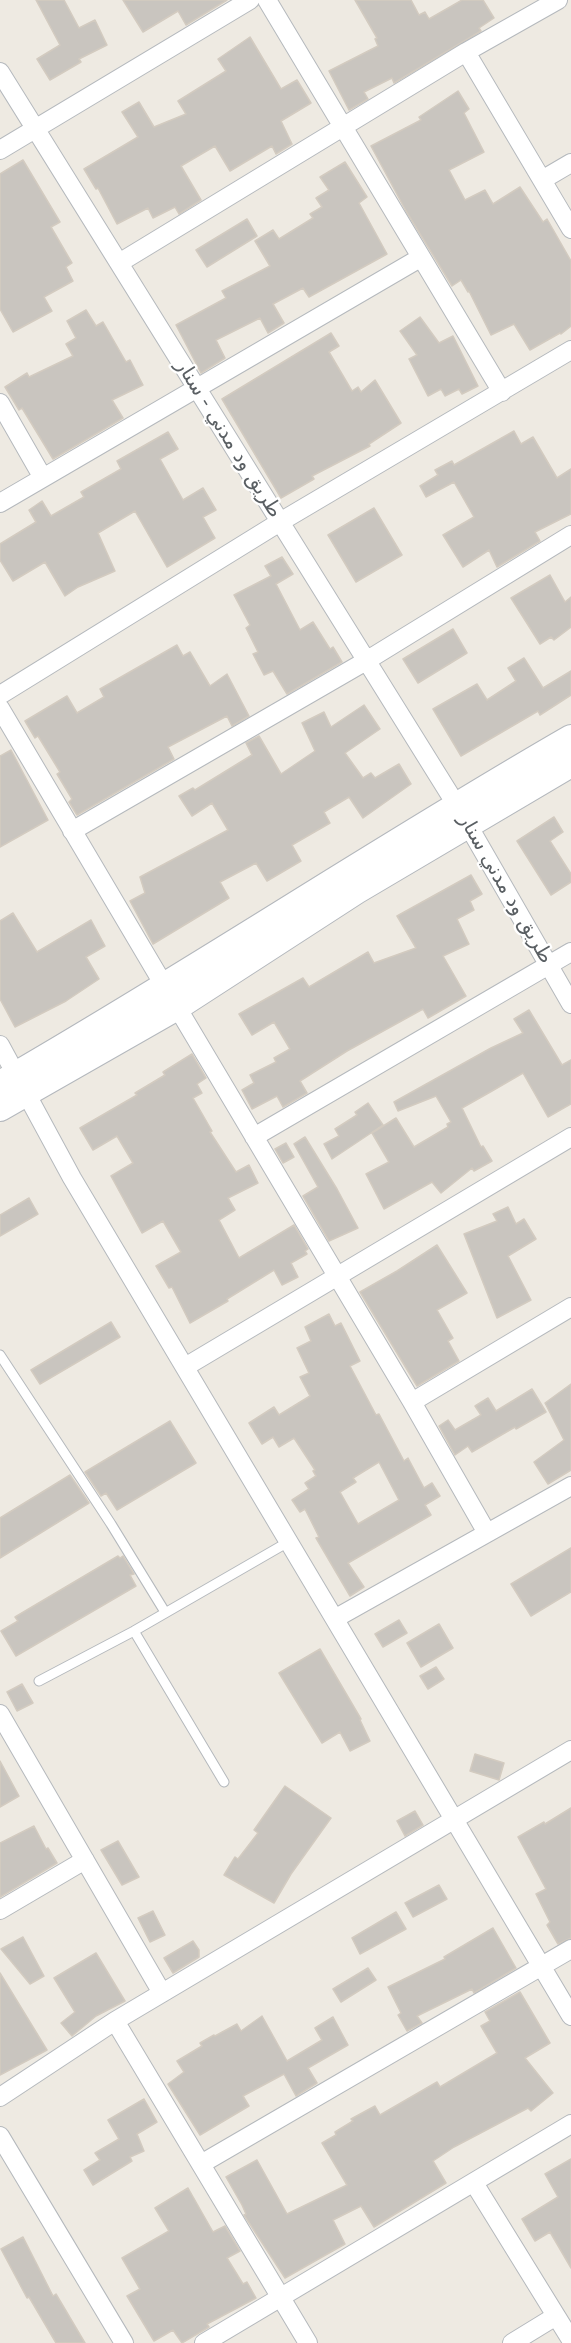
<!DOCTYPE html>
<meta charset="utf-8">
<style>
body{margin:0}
canvas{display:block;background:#eeeae2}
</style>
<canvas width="571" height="2343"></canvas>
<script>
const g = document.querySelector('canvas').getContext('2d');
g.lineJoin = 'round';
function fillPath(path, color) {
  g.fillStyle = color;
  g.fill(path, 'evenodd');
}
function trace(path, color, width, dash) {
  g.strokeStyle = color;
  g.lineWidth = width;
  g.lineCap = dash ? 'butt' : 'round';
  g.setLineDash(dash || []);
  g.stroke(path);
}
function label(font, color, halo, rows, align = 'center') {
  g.font = font + ' "DejaVu Sans",Vazirmatn,sans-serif';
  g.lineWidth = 4.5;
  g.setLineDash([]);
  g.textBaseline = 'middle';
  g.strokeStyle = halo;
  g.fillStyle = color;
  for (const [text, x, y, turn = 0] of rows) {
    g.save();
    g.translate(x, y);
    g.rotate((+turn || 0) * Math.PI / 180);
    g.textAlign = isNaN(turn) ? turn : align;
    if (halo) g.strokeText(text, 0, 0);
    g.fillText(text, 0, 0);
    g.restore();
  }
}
const building = new Path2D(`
 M36 0H64L79 28 95 20 107 45 79 59 81 62 50 80 37 59 60 45Z
 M123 0H227L186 25 178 11 143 32Z
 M355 0H411L419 15 425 12 429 19 462 0H483L494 18 479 28 481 31 394 83 392 78 364 92 368 99 349 110 329 71 378 46 375 39 377 38Z
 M250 37 281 89 297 80 311 103 281 121 292 144 276 154 272 146 230 171 215 146 181 166 201 200 179 214 175 207 153 218 148 208 117 224 98 188 96 189 84 169 138 137 122 112 139 102 154 127 186 114 178 101 226 71 218 59Z
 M458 91 469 109 464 113 484 152 449 170 465 200 485 190 493 204 520 187 543 222 547 219 571 261V326L561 334 560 333 530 350 514 324 491 335 469 291 468 292 461 280 452 286 406 211 371 146 421 120 419 117Z
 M23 160 60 222 51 227 72 263 66 267 73 281 44 297 52 311 13 332 0 309V174Z
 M345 162 367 197 359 203 387 254 309 297 303 288 273 304 284 323 268 333 260 318 216 340 225 358 201 373 176 325 226 298 222 291 270 266 255 241 273 230 279 239 313 218 310 214 322 207 316 198 329 190 320 177Z
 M247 219 257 236 207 267 196 250Z
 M86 310 96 326 103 322 126 362 130 360 143 385 112 400 123 418 53 459 22 408 19 410 5 387 27 373 29 377 73 356 66 344 76 338 67 321Z
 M420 317 439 343 453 336 478 386 462 394 459 389 445 396 441 389 428 396 409 359 417 355 400 331Z
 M331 333 339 346 329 352 352 391 358 387 361 392 375 380 401 423 369 444 370 446 312 476 314 479 281 498 222 399Z
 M514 431 521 444 533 437 557 478 571 469V514L535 532 540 541 497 567 489 550 463 567 443 535 474 517 454 482 426 497 420 486 438 475 435 470 452 461 454 465Z
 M168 432 178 449 160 459 183 500 203 488 216 510 203 517 215 538 167 567 135 511 98 533 115 571 78 587 65 596 45 562 13 581 0 560V544L36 522 29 510 42 501 51 516 84 497 81 492 121 469 117 461Z
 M374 508 402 555 356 582 328 535Z
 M282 557 293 574 276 584 300 630 313 622 330 649 333 647 342 662 287 694 273 671 264 675 253 654 258 652 246 628 250 625 234 595 271 576 265 566Z
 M550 575 565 602 571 597V627L554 640 551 637 540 644 511 598Z
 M453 629 467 653 418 683 403 659Z
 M177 645 183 656 190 652 210 686 227 674 249 716 232 726 227 716 168 747 174 759 77 815 69 802 72 799 57 774 60 772 38 736 35 738 25 721 67 696 77 713 104 697 100 689Z
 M524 658 543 688 571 671V695L540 715 538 711 461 756 433 709 477 684 487 700 516 681 508 668Z
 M364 705 380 729 345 753 363 778 371 773 375 778 399 764 411 784 363 818 349 797 324 812 330 823 292 845 301 861 267 881 256 863 220 882 229 898 153 944 130 901 145 893 140 877 228 830 212 803 192 816 179 796 193 788 195 790 252 755 246 743 259 736 281 774 315 751 302 723 324 712 331 727Z
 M11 750 48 820 0 847V756Z
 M554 817 563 832 550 841 571 874V882L551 895 517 841Z
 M471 875 482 894 470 901 474 910 457 919 469 944 443 956 466 996 428 1018 423 1009 347 1051 300 1081 307 1093 283 1107 277 1096 252 1109 242 1090 254 1083 250 1075 276 1062 274 1058 290 1049 274 1022 252 1035 239 1014 303 978 309 987 368 952 374 963 416 948 397 916Z
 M13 913 37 952 91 920 105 946 86 957 99 979 66 1001 15 1027 0 999V921Z
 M529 1010 562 1065 571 1060V1104L548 1117 523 1073 492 1091 462 1108 481 1147 483 1146 492 1161 474 1171 472 1168 441 1193 432 1182 384 1209 366 1174 389 1162 372 1133 396 1118 414 1147 448 1127 447 1124 451 1122 436 1096 398 1111 394 1102 491 1048 523 1033 514 1019Z
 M192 1054 206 1078 197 1084 202 1093 193 1098 212 1131 210 1132 236 1172 249 1165 258 1183 228 1198 235 1210 219 1220 239 1258 294 1225 308 1249 305 1251 307 1254 291 1263 298 1277 282 1285 274 1270 227 1299 228 1301 190 1323 172 1287 169 1288 156 1266 181 1252 163 1221 142 1233 111 1176 133 1163 117 1136 93 1150 80 1128 137 1095 135 1093 165 1075 163 1072Z
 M368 1103 383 1125 332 1159 324 1144 339 1136 335 1129 357 1115 355 1112Z
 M305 1137 337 1189 358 1228 329 1241 303 1196 318 1187 294 1144Z
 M286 1143 294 1157 283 1163 275 1149Z
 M29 1198 38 1214 0 1236V1215Z
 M508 1207 516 1224 524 1219 536 1239 508 1256 531 1300 497 1318 464 1234 497 1221 493 1214Z
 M437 1245 467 1293 437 1310 453 1338 448 1341 459 1361 417 1386 360 1292 397 1271Z
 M329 1314 335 1326 341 1323 360 1361 350 1366 376 1415 379 1414 404 1461 408 1458 424 1488 432 1483 440 1496 425 1505 431 1515 348 1563 364 1587 350 1596 316 1538 319 1537 305 1509 300 1512 292 1500 309 1489 305 1483 316 1476 313 1471 315 1470 294 1438 279 1447 273 1437 262 1444 249 1423 274 1407 279 1415 310 1396 300 1377 309 1373 297 1348 311 1341 305 1327ZM379 1462 399 1500 358 1524 340 1492 356 1482 353 1478Z
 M111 1322 120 1337 40 1384 31 1370Z
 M571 1384V1470L548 1484 534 1462 564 1440 545 1403Z
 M532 1389 546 1412 516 1429 515 1427 472 1452 468 1446 455 1455 439 1426 448 1420 455 1430 481 1415 475 1406 488 1398 496 1411Z
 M170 1421 196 1463 117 1510 106 1493 101 1496 85 1472Z
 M70 1475 89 1503 0 1558V1518Z
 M571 1548V1592L531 1616 511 1584Z
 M118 1556 120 1558 123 1556 134 1574 130 1575 136 1586 16 1656 1 1631 18 1621 15 1617Z
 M399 1620 407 1633 383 1647 375 1634Z
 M439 1624 453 1648 421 1667 407 1643Z
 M320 1649 361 1719 360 1720 370 1741 350 1751 340 1732 322 1743 279 1673Z
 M436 1667 444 1679 428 1689 420 1676Z
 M22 1684 33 1703 17 1711 7 1692Z
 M475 1754 504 1763 499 1780 470 1771Z
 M0 1761 19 1796 0 1807Z
 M285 1786 331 1818 291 1874 274 1903 224 1875 235 1857 238 1859 258 1833 254 1830Z
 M571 1808V1938L558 1944 547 1925 550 1922 536 1894 546 1889 518 1837 544 1822 545 1824Z
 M415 1811 423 1825 405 1836 397 1821Z
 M34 1826 46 1849 48 1848 57 1863 0 1897V1843Z
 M118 1841 139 1877 122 1885 101 1850Z
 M439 1885 447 1899 413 1917 405 1903Z
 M153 1911 165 1935 150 1942 138 1918Z
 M396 1912 406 1929 360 1954 352 1938Z
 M493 1928 516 1968 474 1993 472 1989 417 2016 422 2023 407 2031 398 2015 401 2013 388 1987 445 1959 444 1957Z
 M23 1937 44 1976 30 1984 1 1949Z
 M193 1941 199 1950V1957L173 1973 164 1958Z
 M96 1953 125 2001 96 2016 72 2036 61 2023 75 2012 54 1978Z
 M368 1968 376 1980 341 2002 333 1989Z
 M0 1973 47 2050 0 2075Z
 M520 1992 550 2043 525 2058 553 2093 531 2111 528 2108 454 2147 433 2161 446 2183 374 2227 361 2206 333 2220 345 2244 285 2278 244 2215 246 2214 242 2205 226 2177 257 2160 287 2214 347 2185 322 2143 336 2135 335 2132 353 2121 351 2119 375 2106 380 2115 437 2082 440 2087 497 2053 481 2026 490 2021 485 2012Z
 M262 2016 287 2061 322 2040 315 2028 333 2017 348 2045 308 2068 317 2083 296 2096 284 2074 243 2096 249 2106 200 2135 168 2084 184 2072 177 2061 202 2046 200 2043 214 2035 215 2036 237 2024 241 2031Z
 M144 2099 157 2122 137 2134 144 2151 130 2157 132 2161 93 2185 84 2170 100 2160 95 2153 119 2139 108 2120Z
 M571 2159V2268L550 2232 535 2241 522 2219 558 2197 545 2174Z
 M188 2188 213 2232 225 2226 240 2251 227 2258 243 2284 247 2282 256 2298 207 2324 209 2327 182 2343 173 2330 154 2341 127 2296 140 2289 122 2258 169 2231 155 2208Z
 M23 2237 53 2296 56 2294 85 2343H56L29 2297 27 2298 1 2249Z`);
const lane = new Path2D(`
 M0 1355 111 1524 165 1612
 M134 1631 224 1782
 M39 1681 134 1631 290 1541`);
const street = new Path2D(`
 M267 0 502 392
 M466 52 571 229
 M0 72 457 806 571 1004
 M0 150 250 0
 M542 180 571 163
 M119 263 466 52 558 0
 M0 403 43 478
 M0 503 420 258
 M0 695 280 522 571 350
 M0 708 165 987
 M72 831 366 661 571 535
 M177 1007 412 1402 487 1533
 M0 1045 72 1178 571 2016
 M254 1137 571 952
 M185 1367 571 1137
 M412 1402 571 1307
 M336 1618 571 1486
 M0 1714 162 1993
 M0 1910 85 1860
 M115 2021 308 2343
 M0 2097 115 2021 571 1750
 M0 2136 124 2343
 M201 2164 571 1949
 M474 2183 571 2340
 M204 2343 571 2124
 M512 2343 556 2316`);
const secondary = new Path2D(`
 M0 1084C193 973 378 849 571 738
 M0 1108 177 1007 356 891 571 764`);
const streetNames = [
 ["طريق ود مدني - سنار",228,439,58],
 ["طريق ود مدني سنار",505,889,60]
];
fillPath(building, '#c9c5bf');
trace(building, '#d3cbc0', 1.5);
trace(lane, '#b5b9bd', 11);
trace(street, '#b5b9bd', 20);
trace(secondary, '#b4b8bd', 28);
trace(lane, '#fff', 9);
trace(street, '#fff', 18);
trace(secondary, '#fff', 26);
label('20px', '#5a5f63', '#fff', streetNames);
</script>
